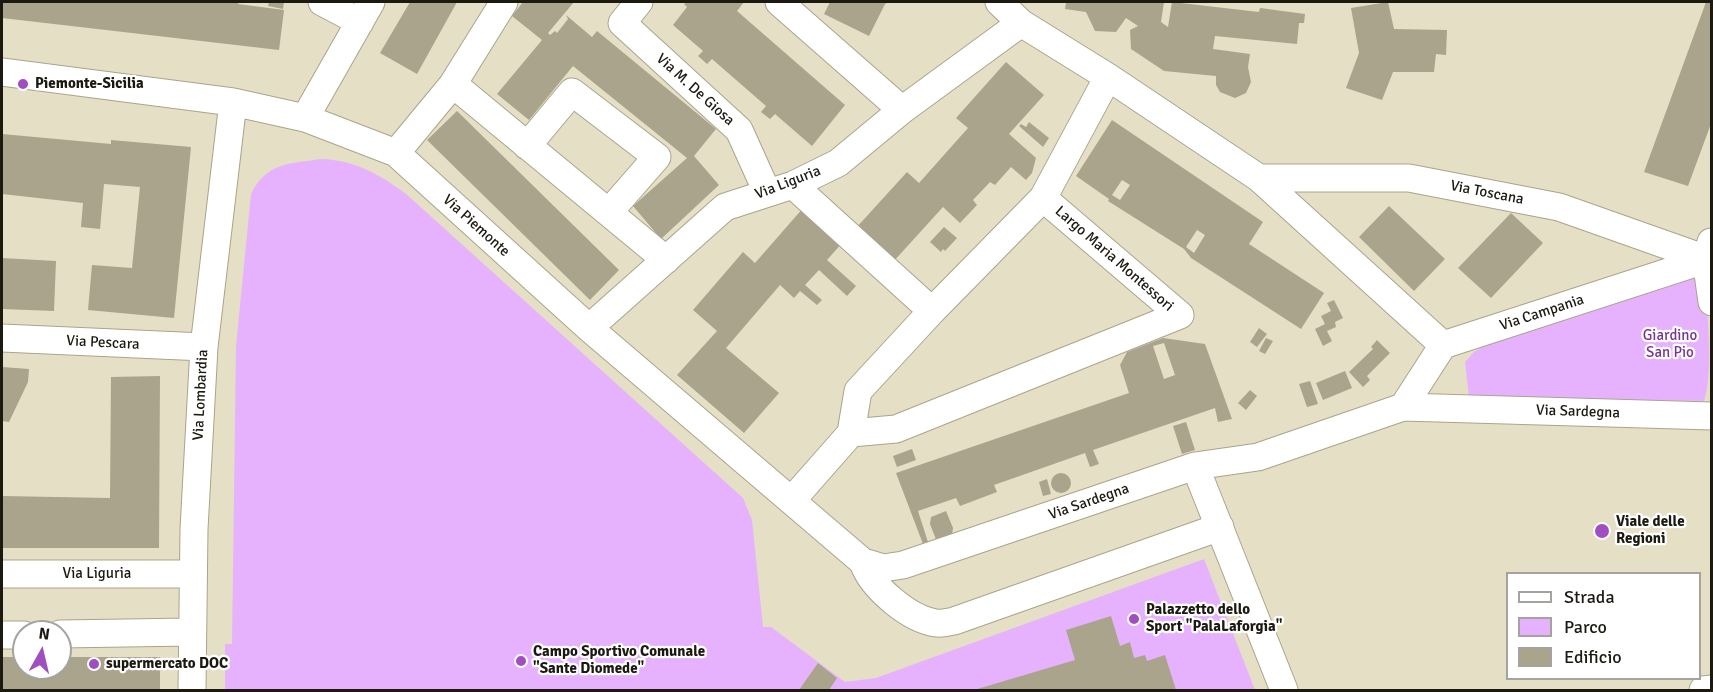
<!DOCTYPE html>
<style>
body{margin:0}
#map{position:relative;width:1713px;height:692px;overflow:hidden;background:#e5dfc6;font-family:Signika,sans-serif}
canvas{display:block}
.frame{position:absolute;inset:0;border:3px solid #1b1910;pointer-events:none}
.legend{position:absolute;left:1506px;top:572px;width:195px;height:108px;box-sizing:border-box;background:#fff;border:2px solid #a4a39f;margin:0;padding:8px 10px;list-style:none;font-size:18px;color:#1b1910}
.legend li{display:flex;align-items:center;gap:12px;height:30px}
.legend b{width:30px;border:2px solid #a4a39f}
.north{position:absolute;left:12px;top:620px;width:60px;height:60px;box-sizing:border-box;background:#fff;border:2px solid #a4a39f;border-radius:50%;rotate:8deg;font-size:16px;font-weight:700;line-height:24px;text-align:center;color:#1b1910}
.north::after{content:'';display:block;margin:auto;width:21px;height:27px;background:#9f4fbf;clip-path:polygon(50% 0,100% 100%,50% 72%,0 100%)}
</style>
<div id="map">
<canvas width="1713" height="692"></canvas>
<div class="frame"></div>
<ul class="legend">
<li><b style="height:8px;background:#fff"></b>Strada</li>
<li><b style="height:16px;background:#e6b2fd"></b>Parco</li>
<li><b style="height:16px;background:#aaa48c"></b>Edificio</li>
</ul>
<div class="north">N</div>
</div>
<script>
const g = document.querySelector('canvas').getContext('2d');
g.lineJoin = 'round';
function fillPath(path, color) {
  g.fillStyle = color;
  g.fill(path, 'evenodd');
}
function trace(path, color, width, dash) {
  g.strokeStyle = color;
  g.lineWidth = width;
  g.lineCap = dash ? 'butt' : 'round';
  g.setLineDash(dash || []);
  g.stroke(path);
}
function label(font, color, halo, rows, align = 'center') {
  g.font = font + ' Signika,sans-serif';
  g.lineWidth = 4.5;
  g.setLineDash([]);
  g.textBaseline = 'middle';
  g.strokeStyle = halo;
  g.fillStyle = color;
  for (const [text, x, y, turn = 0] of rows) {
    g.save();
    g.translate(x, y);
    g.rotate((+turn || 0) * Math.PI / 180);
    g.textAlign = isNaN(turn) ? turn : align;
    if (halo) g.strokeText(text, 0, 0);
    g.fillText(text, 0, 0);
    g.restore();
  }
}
const green = new Path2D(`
 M321 159C354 160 379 174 405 193L743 498 752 520 763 627H771L845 682 876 678 1204 559 1255 690H225V644H232L236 346 251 194C267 162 289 164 321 159Z
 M1697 277 1705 283C1708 312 1713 379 1704 401L1469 397 1465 362 1474 352 1484 346Z`);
const building = new Path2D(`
 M2 2H239L238 4 284 10 279 50 2 18Z
 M269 2H284L283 9 268 6Z
 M410 2H457L417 74 380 53Z
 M523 2H574L548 33 550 35 555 31 557 33 568 19 566 15 592 37 597 31 716 129 694 156 719 185 661 239 633 206 687 158 573 66 529 120 497 94 542 40 512 16Z
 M687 2H744L737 11 845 105 812 146 775 114 770 119 761 112 766 106 712 59 707 64 698 56 703 51 673 25 687 7 684 4Z
 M830 2H889L885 4 869 36 824 14Z
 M1066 2H1164L1161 22 1168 27 1172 2 1259 12 1260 8 1305 14 1304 23H1299L1297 44 1215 36 1213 49 1250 54 1248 67 1251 82 1246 93 1235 98 1220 92 1216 85V76L1164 71 1131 49 1130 30 1138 26 1126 18 1116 32 1095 31 1086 12 1065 9Z
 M1388 2 1394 29 1447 30 1446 55 1436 54 1434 72H1393L1382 100 1346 88 1359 53 1351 8Z
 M1706 2H1712V121L1688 186 1644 172Z
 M1006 62 1044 95 1009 134 1036 158 1032 173 1026 180 1011 167 995 185 990 182 973 200 977 205 960 223 943 207 893 262 856 228 907 172 919 183 968 128 956 118Z
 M457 111 619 270 590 300 427 140Z
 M1112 120 1263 222 1249 244 1324 293 1301 329 1191 258 1184 249 1108 201 1109 199 1076 176ZM1122 180 1130 185 1120 200 1112 195ZM1197 230 1205 235 1194 253 1186 247Z
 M1029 122 1049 138 1043 147 1019 126 1021 124 1026 127Z
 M2 134 111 144V140L191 147 174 318 88 310 92 265 132 268 140 187 104 184 100 229 81 227 83 203 2 194Z
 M1389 206 1445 259 1414 291 1359 237Z
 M804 207 843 242 827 260 856 286 847 296 819 270 805 285 822 300 817 305 800 291 794 298 780 285 726 348 779 393 744 433 677 375 717 331 693 310 743 252 755 263Z
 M1511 213 1543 243 1491 298 1458 268Z
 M944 227 957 238 945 251 943 249 941 252 930 242Z
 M2 258 56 261 54 311 2 309Z
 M1334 300 1343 318 1335 322 1336 327 1327 331 1332 341 1323 346 1315 329 1325 324 1321 316 1331 311 1327 303Z
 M1259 328 1267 334 1257 347 1250 342Z
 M1163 338 1205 344 1232 419 1218 422 1215 408 1093 450 1099 464 1090 467 1085 453 994 485 997 492 960 506 956 498 918 511 928 542 923 544 896 473 1129 393 1120 365 1127 352ZM1164 343 1175 375 1164 379 1153 346Z
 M1266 338 1273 341 1265 354 1259 351Z
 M1377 340 1390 353 1367 376 1370 380 1363 387 1349 372 1373 349 1371 347Z
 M2 367 29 369 28 382 9 422 2 421Z
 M1345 371 1352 388 1323 400 1316 383Z
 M160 376 159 548H2V496L110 498 111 377Z
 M1310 381 1318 404 1307 407 1299 384Z
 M1250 390 1257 396 1246 410 1238 403Z
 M1186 422 1195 450 1182 454 1173 426Z
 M912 449 916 460 897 467 893 456Z
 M1051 483a10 10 0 1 1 20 0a10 10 0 1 1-20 0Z
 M1047 479 1051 494 1043 496 1039 482Z
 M946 511 953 528 952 535 937 542 930 524 931 517Z
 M1111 616 1120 646 1130 642 1134 658 1145 655 1147 661 1165 655 1176 690H974L1075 660 1066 630Z
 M2 657H24V668H60V657H160V690H2Z
 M818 663 837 678 829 690H799Z`);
const minor = new Path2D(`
 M322 2 360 22
 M639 2 622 23 739 130 767 192
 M779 2 902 110
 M999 2 1021 23 1108 77 1259 178 1443 345
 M2 72 233 102 305 118 396 153 589 328 863 562 883 568 903 565 1195 466 1258 457 1403 407 1712 416
 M453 84 666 260
 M305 118 371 2
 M527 146 572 92 657 157 609 212
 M396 153 453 84 504 2
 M1259 178H1409L1559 207 1706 259
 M793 185 932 311
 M1043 198 1108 77
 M1711 242 1706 259 1712 302
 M589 328 725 207 793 185 838 163 902 110 1021 23
 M2 338 204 347
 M1403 407 1443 345 1711 258
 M1195 466 1284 690
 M792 500 851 433 858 391 932 311 1043 198 1180 315 896 429 851 433
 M863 562C871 587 909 619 936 623 942 624 948 622 954 621L1220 527
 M2 574H193
 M60 634 191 632
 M2 635H24
 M192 690 194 529 204 347 233 102
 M1703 690 1712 689`);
const markers = [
 [23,84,6,"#9f4fbf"],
 [1602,531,8,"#9f4fbf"],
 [1134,619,6,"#9f4fbf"],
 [521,661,6,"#9f4fbf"],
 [94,664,6,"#9f4fbf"]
];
const poiNames = [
 ["Piemonte-Sicilia",35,84],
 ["Viale delle",1616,522],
 ["Regioni",1616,539],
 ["Palazzetto dello",1146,610],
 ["Sport \"PalaLaforgia\"",1146,627],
 ["Campo Sportivo Comunale",533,652],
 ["\"Sante Diomede\"",533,669],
 ["supermercato DOC",106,664]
];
const streetNames = [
 ["Via M. De Giosa",695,90,42],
 ["Via Liguria",788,183,-21],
 ["Via Toscana",1487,193,11],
 ["Via Piemonte",476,226,42],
 ["Largo Maria Montessori",1114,259,41],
 ["Via Campania",1542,313,-18],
 ["Via Pescara",103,343,3],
 ["Via Lombardia",201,395,-87],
 ["Via Sardegna",1578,412,2],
 ["Via Sardegna",1089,502,-19],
 ["Via Liguria",97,574]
];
const parkNames = [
 ["Giardino",1670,336],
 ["San Pio",1670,353]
];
fillPath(green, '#e6b2fd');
fillPath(building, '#aaa48c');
trace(minor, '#aaa48c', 29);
trace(minor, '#fff', 27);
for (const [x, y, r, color] of markers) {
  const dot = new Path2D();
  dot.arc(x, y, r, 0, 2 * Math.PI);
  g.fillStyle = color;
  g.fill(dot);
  trace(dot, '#fff', 2);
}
label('bold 15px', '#1b1910', '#fff', poiNames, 'left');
label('15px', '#1b1910', '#fff', streetNames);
label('15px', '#773591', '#fff', parkNames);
</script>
